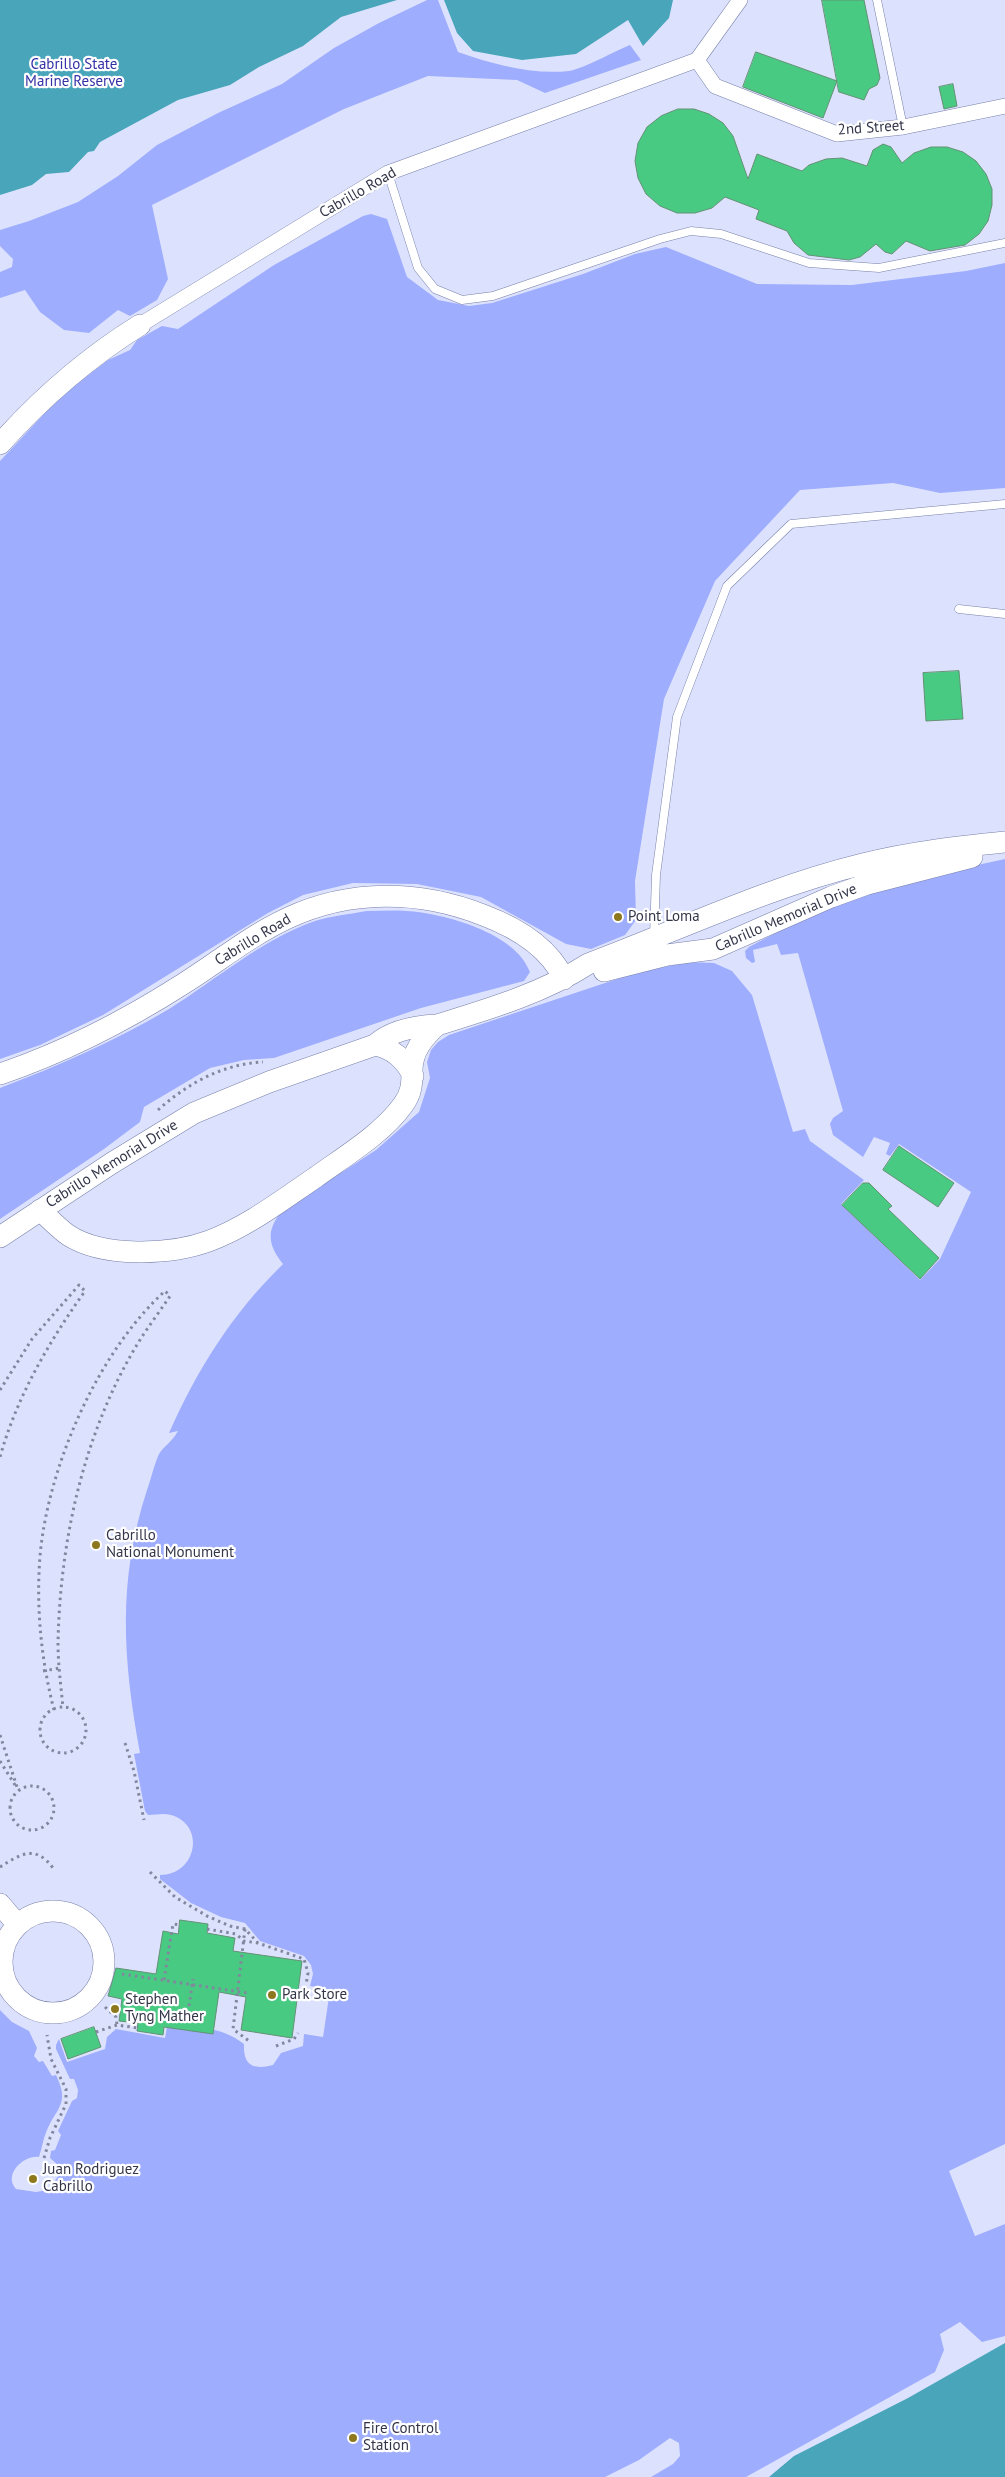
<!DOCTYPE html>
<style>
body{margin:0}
canvas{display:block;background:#dce2fe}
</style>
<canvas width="1005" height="2477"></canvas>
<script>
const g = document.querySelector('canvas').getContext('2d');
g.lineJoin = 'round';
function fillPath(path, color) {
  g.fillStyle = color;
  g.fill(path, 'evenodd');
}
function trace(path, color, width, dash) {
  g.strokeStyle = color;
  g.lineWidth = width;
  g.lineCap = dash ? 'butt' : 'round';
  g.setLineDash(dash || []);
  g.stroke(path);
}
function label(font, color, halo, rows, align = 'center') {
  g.font = font + ' "PT Sans",sans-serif';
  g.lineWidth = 4.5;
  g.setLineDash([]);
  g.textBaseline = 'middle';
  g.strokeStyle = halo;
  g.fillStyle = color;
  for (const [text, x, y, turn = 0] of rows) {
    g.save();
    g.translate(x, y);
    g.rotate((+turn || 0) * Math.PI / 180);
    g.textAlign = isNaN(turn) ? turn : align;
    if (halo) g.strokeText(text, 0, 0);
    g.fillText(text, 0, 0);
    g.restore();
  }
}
const green = new Path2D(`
 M427 0H438L458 52C492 64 532 75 569 71 583 69 615 51 630 45L641 60 545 93 517 80 428 76 344 109 152 205 168 279 157 300 130 316 118 310 89 333 64 330 40 312 25 290 0 298V272L12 267 13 259 0 246V230L29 221 78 202 118 176 157 145 218 113 282 84 334 48 379 23Z
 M371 214 387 219 407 277 438 300 469 306 492 303 583 274 635 254 666 247 757 284 852 285 966 271 1005 263V488L940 493 893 483 800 490 715 581 664 699 635 881 636 920 625 935 591 949 566 944 481 897 417 884 353 883 303 895 268 913 103 1015 40 1045 0 1059V461L60 397 108 360 130 350 137 340 162 326 178 329 274 265 363 216Z
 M1005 859V2144L949 2171 975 2236 1005 2224V2336L982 2342 960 2322 940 2334 944 2350 935 2372 746 2477H651L673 2464 680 2456 679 2443 670 2438 639 2460 605 2477H0V2010L12 2022 29 2031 37 2048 34 2056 39 2062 43 2061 52 2076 56 2075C70 2104 57 2107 47 2130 43 2139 42 2148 39 2157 24 2155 3 2174 16 2189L36 2192 48 2190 59 2175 58 2165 50 2158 51 2151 55 2150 61 2135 58 2131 72 2101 77 2098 78 2090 74 2079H70L56 2049V2045L59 2039 67 2062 105 2049 107 2037 116 2029 165 2038 167 2027C197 2028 219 2025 244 2044 243 2066 254 2070 273 2065L281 2053 303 2046 304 2034 323 2037 329 1997 320 1996 321 1988 310 1986 313 1974 311 1965 304 1956 260 1941 245 1923 221 1917 191 1903 160 1879V1875C197 1875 206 1825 171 1815 163 1813 156 1815 148 1815L145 1811 134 1754 140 1753C123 1660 117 1582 147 1490 151 1479 154 1465 159 1454 163 1447 173 1441 178 1431L169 1433C198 1368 232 1314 283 1264 268 1245 266 1231 281 1212L376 1150 419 1112 430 1078 427 1062 431 1050 438 1042 449 1035 635 973 688 962 714 963 732 971 752 995 793 1132 805 1129 810 1141 864 1180 841 1204 920 1280 940 1259 971 1192 899 1144 890 1156 886 1154 890 1143 874 1137 863 1157 833 1135 830 1124 833 1118 843 1111 798 953 781 955 777 944 753 950 755 962 752 963 746 958 745 951 749 947C779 931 810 914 842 902 895 883 950 871 1005 859Z
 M367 911C380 911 393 910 406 911 444 913 516 933 530 972L524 981 421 1008 274 1058 244 1060 210 1068 144 1107 140 1122 104 1149 0 1219V1088C58 1066 115 1041 169 1009 217 979 261 940 315 921 331 916 350 914 367 911Z`);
const water = new Path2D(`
 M0 0H397L341 17 303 46 259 67 230 85 178 100 100 142 94 151 88 152 69 172 46 174 32 185 0 195Z
 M444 0H673L669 18 643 46 628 20 576 54 522 60 473 51 457 33Z
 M1005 2343V2477H769L794 2456 908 2398Z`);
const building = new Path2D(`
 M822 0H864L880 78 877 85 869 89 864 100 839 92Z
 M756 52 837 81 823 118 743 87Z
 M953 84 957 106 944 109 939 87Z
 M678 109H694L709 114 723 123 733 136 748 179 757 154 802 171 809 165 826 159 842 158 867 166 873 150 883 144 891 147 902 163 914 153 931 147H947L963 152 976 161 986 174 992 189V205L988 221 979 234 965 245 930 251 906 241 892 254 885 252 876 244 860 257 849 260 808 255 794 243 787 231 756 219 759 210 725 197 712 208 695 213H677L660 206 646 194 638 178 635 161 638 143 647 127 661 116Z
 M959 671 963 719 926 721 923 673Z
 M899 1146 954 1183 938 1207 883 1170Z
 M863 1183H869L892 1206 888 1209 939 1258 920 1279 842 1205Z
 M180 1920 208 1924 207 1933 235 1938 233 1951 302 1961 292 2038 241 2030 246 1997 219 1992 213 2034 164 2027 163 2035 137 2031 138 2023 119 2021 122 1999 108 1996 116 1968 156 1974 163 1931 178 1934Z
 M94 2027 101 2047 68 2059 61 2039Z`);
const path = new Path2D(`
 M158 1110C188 1083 223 1064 263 1062
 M0 1390 32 1339 79 1285 85 1291C49 1342 17 1396 0 1457
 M43 1671 60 1668
 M40 1730a23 23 0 1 1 46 0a23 23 0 1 1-46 0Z
 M54 1710C41 1659 36 1608 40 1556 48 1466 98 1352 165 1291L170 1296C160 1311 148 1327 138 1343 84 1432 60 1540 58 1643 58 1665 61 1686 63 1708
 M0 1735 18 1790
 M125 1743 134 1771 144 1820
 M0 1761 15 1785
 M10 1808a22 22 0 1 1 44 0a22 22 0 1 1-44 0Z
 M0 1867C21 1854 35 1844 53 1868
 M150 1872 175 1897 207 1916 230 1926 245 1929 258 1943 304 1959 308 1973 306 1985
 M207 1929 236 1934 244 1941 258 1943
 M245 1929 233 2029 249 2041
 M122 1974 247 1993
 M164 1980 173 1924 180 1925
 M189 2006 193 1979
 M105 2007 116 2017 117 2025
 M96 2032 117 2025 138 2028
 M276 2046 294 2039 298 2033
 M44 2158 50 2138 66 2104V2089L51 2059 47 2035`);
const lane = new Path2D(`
 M877 0 903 127
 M388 173 418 268 435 289 462 300 493 296 660 239 691 231 721 234 809 263 879 268 1005 243
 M959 609 1005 614
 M654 937 656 875 677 717 727 586 791 524 1005 504`);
const street = new Path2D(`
 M697 60 715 86 837 134 903 127 1005 106
 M140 325 388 173 697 60 740 0`);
const secondary = new Path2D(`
 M0 444C42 397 87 358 140 325
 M604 971 667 955 713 949 831 897 867 884 972 857
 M375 1045C392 1048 406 1060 413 1076
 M0 1074C65 1052 125 1021 183 984 218 962 251 935 288 918 350 889 420 890 483 915 515 927 549 947 564 979
 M40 1210C49 1218 58 1228 68 1235 103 1258 171 1255 209 1241 247 1227 282 1200 316 1177 345 1156 382 1134 403 1105 412 1093 412 1083 412 1070 412 1051 424 1037 437 1025
 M0 1237 112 1163 194 1113 269 1082 375 1045C391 1030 416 1026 437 1025 489 1009 543 993 588 964 679 930 768 887 863 864 910 852 957 847 1005 842
 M0 1904 17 1924
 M2 1962a51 51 0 1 1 102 0a51 51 0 1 1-102 0Z`);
const markers = [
 [618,917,5,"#8d781d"],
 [96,1545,5,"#8d781d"],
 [272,1995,5,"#8d781d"],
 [115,2009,5,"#8d781d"],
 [33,2179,5,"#8d781d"],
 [353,2438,5,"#8d781d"]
];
const parkNames = [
 ["Cabrillo State",74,65],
 ["Marine Reserve",74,82]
];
const streetNames = [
 ["2nd Street",871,128,-4],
 ["Cabrillo Road",358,193,-30],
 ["Cabrillo Memorial Drive",786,918,-23],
 ["Cabrillo Road",253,940,-31],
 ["Cabrillo Memorial Drive",112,1164,-32]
];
const poiNames = [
 ["Point Loma",628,917],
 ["Cabrillo",106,1536],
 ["National Monument",106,1553],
 ["Park Store",282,1995],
 ["Stephen",125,2000],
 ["Tyng Mather",125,2017],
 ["Juan Rodriguez",43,2170],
 ["Cabrillo",43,2187],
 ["Fire Control",363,2429],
 ["Station",363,2446]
];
fillPath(green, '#9fadfe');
fillPath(water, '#49a5ba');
fillPath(building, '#48ca83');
trace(building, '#659175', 1);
trace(lane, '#7880aa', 9);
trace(street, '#7880aa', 16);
trace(secondary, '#7880aa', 22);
trace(path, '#83879e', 3, [2.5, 4]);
trace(lane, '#fff', 8);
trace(street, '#fff', 15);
trace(secondary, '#fff', 21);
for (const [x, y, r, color] of markers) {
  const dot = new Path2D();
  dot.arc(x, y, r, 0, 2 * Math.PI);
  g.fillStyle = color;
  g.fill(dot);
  trace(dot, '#fff', 2);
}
label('15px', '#3430a6', '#fff', parkNames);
label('15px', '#333649', '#fff', streetNames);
label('15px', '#333649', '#fff', poiNames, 'left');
</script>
